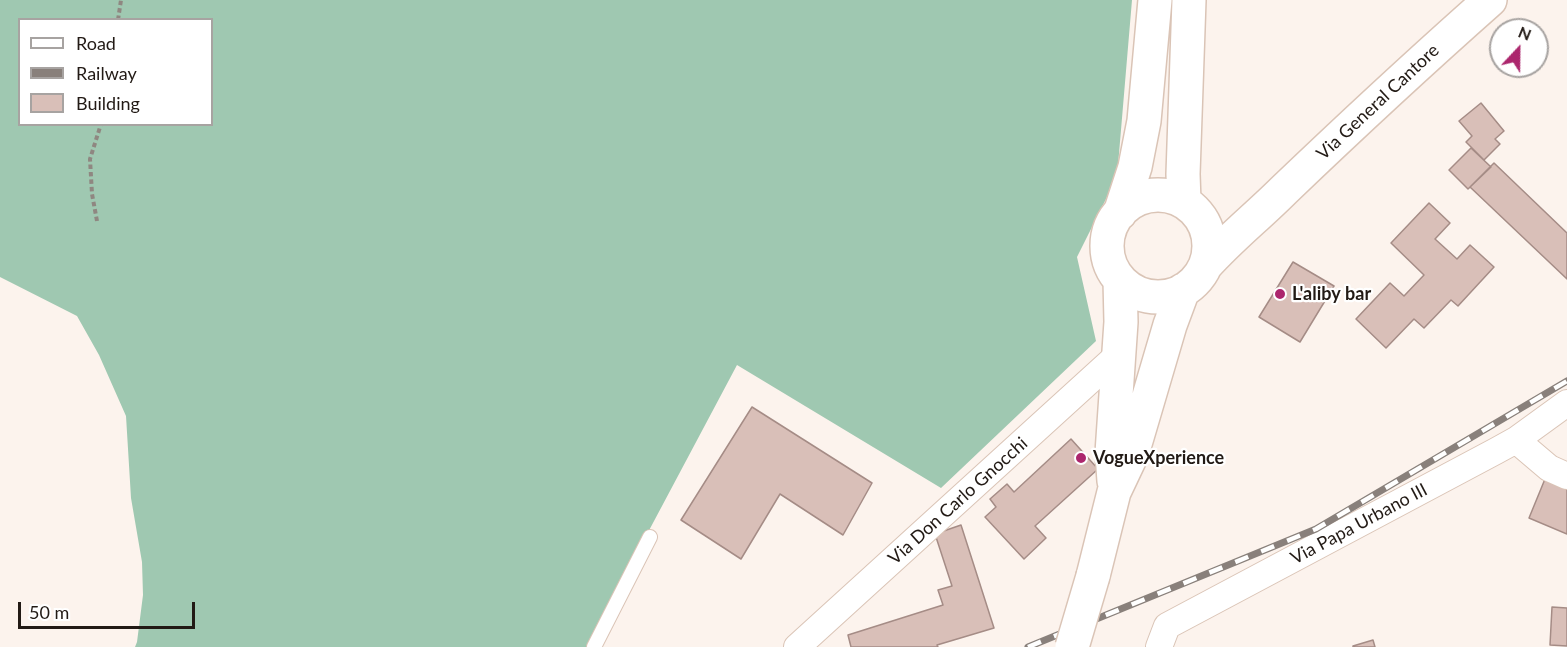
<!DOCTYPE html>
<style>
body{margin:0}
#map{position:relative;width:1567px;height:647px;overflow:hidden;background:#fcf3ed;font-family:Lato,sans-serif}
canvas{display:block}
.legend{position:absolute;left:18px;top:18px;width:195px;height:108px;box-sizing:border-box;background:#fff;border:2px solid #a7a3a1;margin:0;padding:8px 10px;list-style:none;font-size:18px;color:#221a15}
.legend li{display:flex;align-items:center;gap:12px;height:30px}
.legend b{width:30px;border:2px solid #a7a3a1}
.north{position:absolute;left:1489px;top:18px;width:60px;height:60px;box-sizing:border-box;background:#fff;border:2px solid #a7a3a1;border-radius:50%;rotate:22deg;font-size:16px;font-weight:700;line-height:24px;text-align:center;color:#221a15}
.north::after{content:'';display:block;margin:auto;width:21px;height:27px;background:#ac266d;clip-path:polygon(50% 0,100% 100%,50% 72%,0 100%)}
.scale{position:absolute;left:18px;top:602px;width:177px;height:27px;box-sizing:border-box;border:3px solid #221a15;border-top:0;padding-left:8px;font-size:18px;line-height:21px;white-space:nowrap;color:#221a15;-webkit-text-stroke:4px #fff;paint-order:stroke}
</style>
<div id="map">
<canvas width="1567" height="647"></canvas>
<ul class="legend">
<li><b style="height:8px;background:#fff"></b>Road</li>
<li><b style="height:8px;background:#89807b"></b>Railway</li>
<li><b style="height:16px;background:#d9bfb8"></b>Building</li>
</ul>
<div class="north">N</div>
<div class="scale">50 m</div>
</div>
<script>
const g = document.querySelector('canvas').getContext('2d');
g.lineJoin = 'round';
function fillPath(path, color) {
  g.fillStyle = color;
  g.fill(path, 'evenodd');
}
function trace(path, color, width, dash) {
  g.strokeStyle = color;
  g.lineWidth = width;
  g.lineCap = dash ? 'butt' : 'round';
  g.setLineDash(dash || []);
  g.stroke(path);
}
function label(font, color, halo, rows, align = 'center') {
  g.font = font + ' Lato,sans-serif';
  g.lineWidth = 4.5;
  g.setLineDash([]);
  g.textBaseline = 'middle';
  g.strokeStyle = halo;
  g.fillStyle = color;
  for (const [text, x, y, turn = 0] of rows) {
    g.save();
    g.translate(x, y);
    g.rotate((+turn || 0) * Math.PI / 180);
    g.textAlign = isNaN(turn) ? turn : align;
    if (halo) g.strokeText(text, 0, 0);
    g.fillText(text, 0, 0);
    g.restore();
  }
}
const forest = new Path2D(`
 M0 0H1132L1117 177 1077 257 1096 341 941 488 737 365 587 647H135L137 642 143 595 142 562 131 498 126 416 99 355 77 316 0 277ZM20 20H212V124H20Z`);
const building = new Path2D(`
 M1481 103 1504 131 1495 139 1500 144 1484 160 1466 142 1472 136 1459 121Z
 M1471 148 1491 167 1468 189 1449 170Z
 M1494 163 1567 233V279L1470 187Z
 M1429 203 1450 223 1435 239 1457 259 1470 245 1494 267 1458 306 1451 300 1424 328 1414 319 1386 348 1356 319 1390 283 1404 296 1424 275 1391 243Z
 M1293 262 1334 286 1300 342 1259 317Z
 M752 407 872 483 843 535 780 494 741 559 681 520Z
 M1071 439 1098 469 1035 526 1046 538 1024 559 985 517 996 507 990 499 1007 484 1014 492Z
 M1545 479 1567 488V534L1529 518Z
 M961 525 994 628 937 645 938 647H851L848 635 943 605 938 590 952 586 935 534Z
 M1552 607 1567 608V646L1550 645Z
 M1373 640 1375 647H1353V646Z`);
const path = new Path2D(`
 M118 20 121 0
 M97 221 92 194 90 159 101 124`);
const lane = new Path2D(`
 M594 647 650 537`);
const street = new Path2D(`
 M1516 440 1549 468 1567 476
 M797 647 1119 354
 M1159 647 1167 626 1496 451 1516 440 1567 403`);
const secondary = new Path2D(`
 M1107 246a51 51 0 1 1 102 0a51 51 0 1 1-102 0Z
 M1184 202 1183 174 1189 0
 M1120 213 1135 167 1144 121 1155 0
 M1205 266C1229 239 1258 216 1284 190 1352 125 1420 62 1490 0
 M1114 481 1112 453 1121 322 1120 280
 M1093 576 1114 492 1132 454 1170 325 1183 290`);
const rail = new Path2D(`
 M1028 647 1316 529 1567 381`);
const secondaryBridge = new Path2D(`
 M1072 647 1093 576`);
const markers = [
 [1280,294,6,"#ac266d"],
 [1081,458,6,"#ac266d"]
];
const streetNames = [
 ["Via General Cantore",1378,102,-43],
 ["Via Don Carlo Gnocchi",958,501,-42],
 ["Via Papa Urbano III",1359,524,-28]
];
const poiNames = [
 ["L'aliby bar",1292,294],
 ["VogueXperience",1093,458]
];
fillPath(forest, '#9fc8b1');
fillPath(building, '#d9bfb8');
trace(building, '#a58c86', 1.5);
trace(lane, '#dac4b6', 16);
trace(street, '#dac4b6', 28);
trace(secondary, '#dac4b6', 36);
trace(path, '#8f8781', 4, [4.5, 3]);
trace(lane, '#fff', 14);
trace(street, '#fff', 26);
trace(secondary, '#fff', 33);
trace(rail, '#89807b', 7);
trace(rail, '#fff', 4.5, [14]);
trace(secondaryBridge, '#dac4b6', 36, []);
trace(secondaryBridge, '#fff', 33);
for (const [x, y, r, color] of markers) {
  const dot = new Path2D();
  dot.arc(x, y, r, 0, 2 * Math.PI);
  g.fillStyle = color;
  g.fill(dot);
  trace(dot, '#fff', 2);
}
label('18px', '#221a15', '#fff', streetNames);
label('bold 18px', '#221a15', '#fff', poiNames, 'left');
</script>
